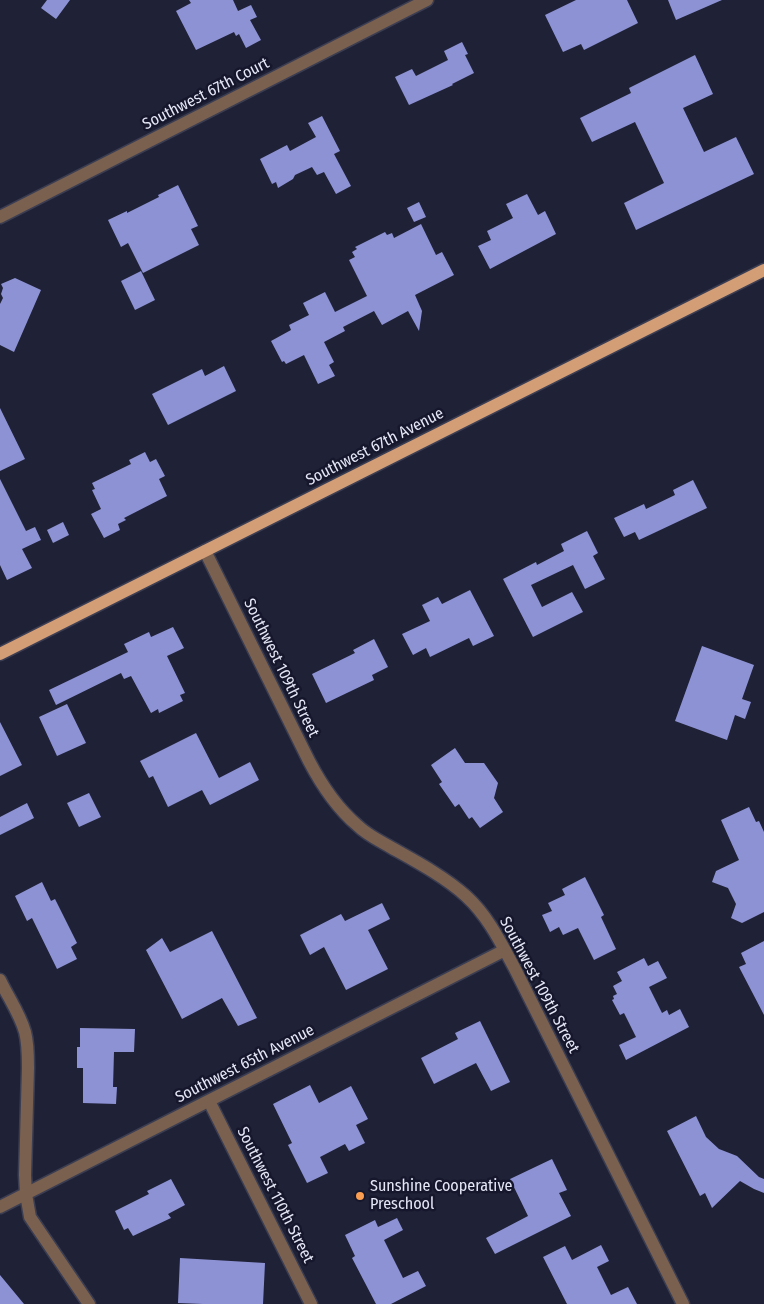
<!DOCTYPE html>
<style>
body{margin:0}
canvas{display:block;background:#1f2137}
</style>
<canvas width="764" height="1304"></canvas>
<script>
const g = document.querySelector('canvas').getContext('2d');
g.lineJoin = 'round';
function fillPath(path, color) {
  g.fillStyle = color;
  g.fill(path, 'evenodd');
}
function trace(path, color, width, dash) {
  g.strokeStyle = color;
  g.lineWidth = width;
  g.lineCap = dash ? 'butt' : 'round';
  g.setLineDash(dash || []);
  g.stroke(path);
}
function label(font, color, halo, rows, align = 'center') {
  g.font = font + ' "Fira Sans Condensed",sans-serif';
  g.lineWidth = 5;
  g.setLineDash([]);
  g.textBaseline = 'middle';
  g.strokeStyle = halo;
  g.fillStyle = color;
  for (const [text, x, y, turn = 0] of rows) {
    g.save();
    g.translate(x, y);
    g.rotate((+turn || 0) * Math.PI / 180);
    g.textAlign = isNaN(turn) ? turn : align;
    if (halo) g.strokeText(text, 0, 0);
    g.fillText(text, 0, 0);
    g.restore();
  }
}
const building = new Path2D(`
 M47 0H70L56 19 41 8Z
 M189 0H233L238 11 251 5 257 17 250 20 261 40 246 48 239 34 236 36 234 32 196 50 176 11 191 3Z
 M576 0H627L638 23 584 50 581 44 563 52 545 15Z
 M668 0H722L676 20Z
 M462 42 468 54 465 55 474 73 452 84 453 85 409 105 395 77 412 69 416 76 448 60 444 51Z
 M695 55 713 94 683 108 704 152 736 137 754 174 636 230 624 203 664 183 635 122 592 142 580 118 631 93 629 88Z
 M322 116 340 151 334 154 351 186 336 194 324 172 317 175 312 167 295 175 293 179 278 188 276 182 272 184 260 159 287 145 290 151 316 137 308 123Z
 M178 185 198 226 191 229 199 245 143 273 128 243 121 247 108 220 127 211V213L159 197 158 195Z
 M527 194 538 215 545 211 556 234 490 269 478 246 491 240 487 231 513 218 506 204Z
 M419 202 426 217 414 222 407 208Z
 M421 224 436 255 442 252 454 275 415 295 422 311 419 331 408 311 382 325 374 311 343 327 345 331 324 342 334 362 329 365 335 376 318 384 304 355 286 364 284 361 282 362 271 341 291 330 289 325 309 315 303 303 325 292 335 312 367 296 349 260 355 257 352 252 357 249 355 247 385 232 387 235 392 233 394 238Z
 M141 271 155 300 135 310 121 281Z
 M15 278 41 290 14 352 0 345V304L3 298 1 294 3 288 1 284Z
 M224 366 236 391 168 425 152 394 202 369 205 376Z
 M0 408 25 459 0 471Z
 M145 452 150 462 156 459 165 476 159 479 167 496 124 518 126 520 118 524 120 530 104 538 91 514 101 509 92 490 95 489 92 483 131 464 129 460Z
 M0 479 26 531 35 527 41 540 22 549 32 568 7 580 0 565Z
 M693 480 707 508 639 540 635 532 624 537 614 518 644 504 646 509 675 495 673 490Z
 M63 522 69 535 53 543 47 530Z
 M587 531 598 553 593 556 605 579 585 589 573 565 531 585 542 607 572 592 583 612 533 637 503 579 536 562 537 565 564 551 561 544Z
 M470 590 494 636 473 646 469 638 430 657 426 648 413 655 402 634 430 621 422 605 438 597 442 604Z
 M173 627 184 648 167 656 185 693 180 695 183 701 159 713 158 709 151 713 131 676 124 679 121 673 56 705 49 690 128 652 124 644 149 632 151 637Z
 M374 639 388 667 372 675 374 680 326 703 312 674 355 653 353 650Z
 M702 646 754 665 742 699 751 702 745 719 735 715 727 740 675 721Z
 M67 704 86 743 57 756 39 717Z
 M0 722 22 765 0 776Z
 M196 733 219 778 250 762 259 780 210 805 202 790 168 807 153 776 149 778 140 761Z
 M455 748 465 763H484L498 783 494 798 503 812 480 828 472 817 469 819 459 804 455 807 439 784 442 782 431 765Z
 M89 793 101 817 79 827 67 803Z
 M27 803 34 818 0 835V817Z
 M749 807 756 822 759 821 764 832V912L742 923 731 918 736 904 728 888 712 882 716 871 739 860 721 820Z
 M585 877 604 915 601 917 616 949 594 960 578 928 563 935 559 927 550 932 542 915 552 911 548 903 565 895 562 889Z
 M42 882 51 901 55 899 77 943 71 947 77 959 57 969 32 918 27 921 15 896Z
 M382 903 390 919 368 930 388 969 346 990 324 947 310 955 300 935 341 914 345 921Z
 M212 931 257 1018 238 1026 222 998 182 1019 146 950 162 938 170 952Z
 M764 941V1015L739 967 746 964 741 953Z
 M644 958 648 966 658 961 667 978 649 987 662 1013 667 1010 669 1015 680 1009 689 1027 626 1060 619 1045 636 1037 624 1013 620 1015 612 1000 614 999 613 996 617 994 613 986 622 981 617 972Z
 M480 1021 510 1082 491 1091 476 1063 434 1084 421 1058 458 1039 455 1033Z
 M80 1028 135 1029 134 1052H114L113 1087H117L116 1104 83 1103V1068H77V1047H80Z
 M310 1085 319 1103 351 1086 368 1119 356 1125 365 1143 349 1151 345 1144 320 1157 328 1173 307 1183 288 1145 292 1143 273 1104Z
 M696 1116 706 1137 719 1149 737 1156 759 1177 764 1179V1193L754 1189 740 1181 712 1208 705 1193 700 1196 667 1131Z
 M552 1159 567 1190 559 1193 571 1216 495 1254 486 1238 528 1216 510 1179Z
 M171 1179 185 1205 168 1214 171 1218 133 1236 128 1228 124 1230 115 1211 149 1194 147 1191Z
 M397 1218 403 1230 384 1240 403 1278 418 1271 426 1286 391 1304H376L352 1258 355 1256 345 1235 375 1220 378 1227Z
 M601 1245 609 1261 597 1267 611 1295 628 1287 637 1304H567L543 1257 565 1246 572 1260Z
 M180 1258 265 1263 263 1304H203L178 1303Z
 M0 1275 24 1304H0Z`);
const minor = new Path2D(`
 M0 217 427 0
 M205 551 309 761C321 784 337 808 357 825 367 835 380 841 392 848 417 862 445 877 466 896 488 916 501 943 515 969L683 1304
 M0 980C8 997 20 1014 25 1032 28 1043 28 1056 28 1068L25 1175 26 1194 30 1217 89 1304
 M209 1101 311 1304
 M0 1207 505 950`);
const major = new Path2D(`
 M0 654 764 270`);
const markers = [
 [360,1196,5,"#fb9e52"]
];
const streetNames = [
 ["Southwest 67th Court",206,94,-27],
 ["Southwest 67th Avenue",375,447,-27],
 ["Southwest 109th Street",281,668,64],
 ["Southwest 109th Street",539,985,62],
 ["Southwest 65th Avenue",245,1064,-27],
 ["Southwest 110th Street",275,1195,63]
];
const poiNames = [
 ["Sunshine Cooperative",370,1187],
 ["Preschool",370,1205]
];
fillPath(building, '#8d92d4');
trace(minor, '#3b3d52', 15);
trace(major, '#3b3d52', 15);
trace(minor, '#7a604e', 12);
trace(major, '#d39d76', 12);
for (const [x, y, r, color] of markers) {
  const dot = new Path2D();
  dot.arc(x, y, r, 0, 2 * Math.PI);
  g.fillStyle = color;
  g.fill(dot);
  trace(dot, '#16172c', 2);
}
label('16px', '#e5e7f6', '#16172c', streetNames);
label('16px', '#e5e7f6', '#16172c', poiNames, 'left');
</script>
